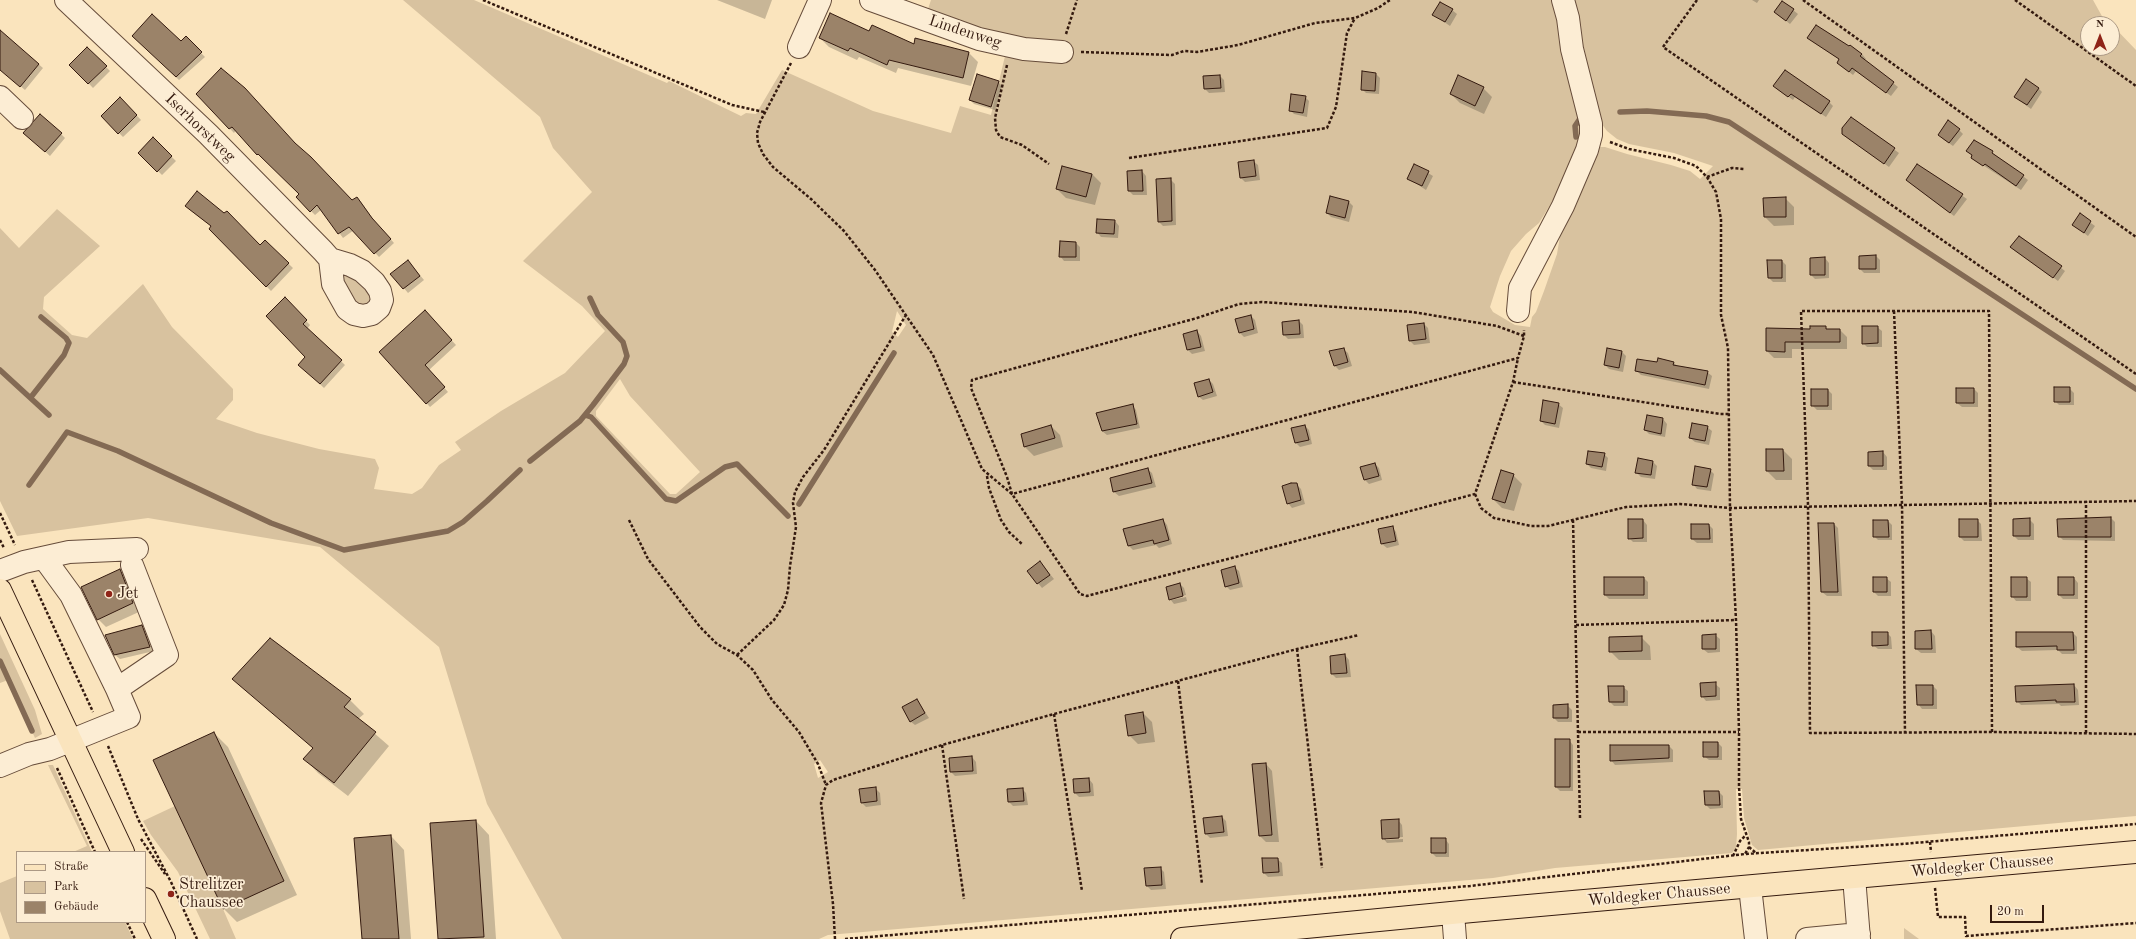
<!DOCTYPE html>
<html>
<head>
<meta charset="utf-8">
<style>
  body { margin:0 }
  #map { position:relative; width:2136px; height:939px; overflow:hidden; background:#fae4bd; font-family:"Old Standard TT",serif }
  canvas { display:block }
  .legend { position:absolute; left:16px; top:851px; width:130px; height:72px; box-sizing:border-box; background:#fcedd4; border:1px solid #ac9985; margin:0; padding:5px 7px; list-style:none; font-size:12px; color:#341a0f }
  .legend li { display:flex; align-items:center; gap:8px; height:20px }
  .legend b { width:20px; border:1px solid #ac9985 }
  .north { position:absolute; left:2080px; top:16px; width:40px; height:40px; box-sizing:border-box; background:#fcedd4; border:1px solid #ac9985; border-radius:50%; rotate:0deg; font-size:11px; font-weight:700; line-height:16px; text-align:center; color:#341a0f }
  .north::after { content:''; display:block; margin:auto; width:14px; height:18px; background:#8f2418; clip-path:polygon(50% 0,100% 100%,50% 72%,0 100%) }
  .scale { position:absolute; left:1990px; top:905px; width:54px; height:18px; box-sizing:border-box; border:2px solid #341a0f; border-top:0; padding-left:5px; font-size:12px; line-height:14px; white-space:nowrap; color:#341a0f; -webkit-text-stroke:3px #fcedd4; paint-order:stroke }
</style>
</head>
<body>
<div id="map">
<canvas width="2136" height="939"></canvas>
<ul class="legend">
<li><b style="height:5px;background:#fae4bd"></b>Straße</li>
<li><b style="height:11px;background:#d8c29f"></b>Park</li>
<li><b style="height:11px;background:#9b8369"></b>Gebäude</li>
</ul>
<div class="north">N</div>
<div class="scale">20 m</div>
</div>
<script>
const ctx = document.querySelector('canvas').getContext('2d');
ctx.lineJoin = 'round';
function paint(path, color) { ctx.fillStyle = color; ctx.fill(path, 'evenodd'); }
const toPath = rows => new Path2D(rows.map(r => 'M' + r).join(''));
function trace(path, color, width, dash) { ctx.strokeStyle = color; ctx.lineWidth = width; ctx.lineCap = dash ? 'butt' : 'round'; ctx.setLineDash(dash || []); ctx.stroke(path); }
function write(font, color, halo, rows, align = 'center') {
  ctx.font = font + ' "Old Standard TT",serif'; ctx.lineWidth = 3.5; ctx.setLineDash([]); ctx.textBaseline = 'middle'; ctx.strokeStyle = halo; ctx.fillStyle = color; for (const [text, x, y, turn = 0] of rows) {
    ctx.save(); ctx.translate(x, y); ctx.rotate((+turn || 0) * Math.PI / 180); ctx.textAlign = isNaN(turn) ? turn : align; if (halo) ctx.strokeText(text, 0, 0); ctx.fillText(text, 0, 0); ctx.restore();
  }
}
const green = toPath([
  [403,0,474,0,667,83,669,81,741,116,746,113,756,114,782,70,873,111,951,133,960,106,991,115,1005,56,927,12,931,0,1553,0,1583,123,1580,144,1561,187,1539,223,1526,234,1511,251,1500,276,1490,307,1493,312,1515,325,1530,327,1532,317,1536,312,1544,291,1557,254,1560,236,1593,150,1598,147,1605,147,1627,154,1671,165,1690,171,1700,179,1713,166,1674,153,1629,144,1617,139,1607,131,1601,123,1571,0,2093,0,2103,18,2111,24,2088,24,2088,48,2112,48,2112,25,2136,50,2136,816,1758,850,1752,845,1744,818,1742,789,1736,789,1737,834,1736,848,1732,853,1555,868,1493,878,828,935,819,939,562,939,487,804,439,647,320,547,148,518,17,536,0,501,0,228,19,248,57,209,100,246,44,297,43,309,72,335,87,338,143,284,172,327,233,389,233,400,216,419,257,433,319,449,375,459,379,468,374,489,412,494,422,488,439,465,461,450,455,442,501,411,565,373,605,331,582,306,523,261,592,192,553,148,540,117],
  [897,311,906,325,898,337,892,332],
  [620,379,630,396,700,472,676,494,670,494,596,416,596,411],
  [820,760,828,772,818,778,814,764],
  [336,269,368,285,372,304,356,308],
  [0,634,35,710,42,734,35,738,8,680,0,683],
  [48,765,53,765,92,852,73,852,87,846],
  [175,806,223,909,236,939,210,939,178,872,151,835,143,821],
  [17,876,17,922,125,922,133,939,10,939,0,911,0,883],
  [1904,928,1919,939,1921,939,1904,939]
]);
const shadow = toPath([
  [717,0,772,0,765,19],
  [1752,0,1759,0,1757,3],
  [1452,10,1457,14,1450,26,1434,15],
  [1793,10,1798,14,1790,24,1780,16],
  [0,31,43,68,25,90,5,73,0,64],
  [870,32,915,45,969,53,978,62,971,86,898,68,896,73,859,57,857,60,829,47,820,38],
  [133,36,181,42,186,38,205,57,179,80],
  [1809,38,1862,54,1866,59,1864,60,1898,87,1891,96,1856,71,1853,75,1838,63,1840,60],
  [87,48,110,71,93,88,71,65],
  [1376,74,1380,78,1379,94,1366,93,1362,89],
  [1220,76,1224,80,1225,92,1209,93,1205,89],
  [998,82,1002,86,995,110,974,104,970,100],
  [1483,88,1492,97,1484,114,1460,103,1451,94],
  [2038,88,2042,92,2031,109,2015,97],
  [1779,90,1829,102,1833,106,1826,117,1795,97,1793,100],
  [197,94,296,146,352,201,357,198,361,202,376,223,394,243,379,257,354,230,343,238,322,209,315,215,297,197,300,194,263,157,262,158,236,130,234,133],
  [1305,97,1309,101,1307,117,1294,114,1290,110],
  [120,98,141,120,123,137,102,116],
  [1851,118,1899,153,1889,167,1843,134],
  [1959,130,1963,134,1953,146,1943,139],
  [61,134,65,138,50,156,29,137],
  [153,139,176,161,162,175,140,153],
  [1981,144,2028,180,2021,190,1972,158,1973,156,1967,151],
  [1253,161,1258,165,1260,180,1245,182,1241,178],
  [1415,165,1433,176,1426,190,1408,178],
  [1917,165,1967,199,1954,216,1912,184],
  [1142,171,1146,176,1147,195,1133,195,1129,191],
  [1092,174,1101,183,1095,205,1066,198,1057,189],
  [1170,179,1175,184,1176,225,1163,226,1159,222],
  [1331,197,1349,202,1353,206,1349,222,1331,217,1327,213],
  [1785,198,1794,207,1794,225,1774,226,1765,217],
  [190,210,260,246,265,241,293,268,271,291,210,229,212,227],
  [2080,215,2095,226,2088,236,2073,225],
  [1098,220,1115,221,1119,226,1118,238,1101,237,1097,232],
  [2020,236,2065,271,2058,281,2012,247],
  [1076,243,1080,247,1080,261,1064,261,1060,256],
  [1876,256,1880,260,1880,273,1864,273,1860,269],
  [1825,258,1829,263,1829,278,1815,279,1811,275],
  [408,261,424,280,408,293,392,274],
  [1782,261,1786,265,1786,282,1773,282,1769,278],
  [285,299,310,325,307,329,345,365,324,388,300,365,307,357],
  [425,312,456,345,429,370,448,392,430,407,380,353],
  [1251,316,1255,320,1258,333,1244,337,1240,333],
  [1299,321,1303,325,1304,338,1288,339,1284,335],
  [1424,324,1428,328,1430,343,1414,345,1410,341],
  [1825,327,1828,330,1840,330,1847,337,1847,349,1792,349,1792,358,1774,358,1767,351,1811,330],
  [1877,327,1882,331,1882,347,1867,347,1863,343],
  [1197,331,1201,336,1205,351,1192,354,1188,350,1184,335],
  [1343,349,1348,353,1352,366,1339,370,1335,366,1330,352],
  [1608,349,1622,352,1626,356,1623,372,1609,369,1605,365],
  [1673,362,1677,366,1707,372,1712,376,1709,389,1641,375,1636,370,1658,363],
  [1209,380,1213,384,1217,396,1203,400,1198,396],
  [2069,388,2074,393,2074,405,2059,405,2055,401],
  [1974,389,1978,393,1978,407,1962,407,1957,403],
  [1828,390,1832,394,1832,410,1817,410,1812,405],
  [1558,404,1563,408,1559,428,1545,425,1541,421],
  [1132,405,1136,410,1140,428,1107,435,1102,431,1098,413],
  [1648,417,1663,419,1667,424,1665,437,1649,434,1645,430],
  [1051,426,1060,435,1063,447,1034,456,1025,447,1022,435],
  [1305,426,1309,430,1312,444,1300,447,1296,443],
  [1707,427,1712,431,1709,445,1695,442,1690,438],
  [1767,450,1783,450,1792,459,1792,480,1776,480,1767,471],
  [1883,452,1887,457,1887,470,1873,470,1869,466],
  [1604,454,1608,458,1606,471,1591,468,1587,464],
  [1652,461,1657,466,1655,479,1641,477,1636,472],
  [1375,464,1379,468,1382,480,1369,484,1365,480],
  [1147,469,1152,473,1156,487,1119,496,1114,492,1111,478],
  [1710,470,1714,474,1711,491,1697,489,1693,484],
  [1513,475,1522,484,1514,511,1502,508,1493,499],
  [1297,485,1301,489,1305,504,1292,508,1288,503],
  [2111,518,2115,522,2115,541,2063,540,2059,536],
  [2029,519,2034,524,2034,540,2018,540,2014,536],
  [1163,520,1167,525,1172,544,1159,548,1156,545,1133,550,1129,546],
  [1643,520,1647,525,1647,542,1633,542,1629,538],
  [1960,520,1977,520,1981,524,1982,541,1964,541,1960,537],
  [1874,521,1888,521,1892,525,1892,540,1878,540,1874,536],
  [1819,524,1834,524,1838,528,1842,596,1827,596,1822,592],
  [1709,525,1713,529,1713,543,1697,543,1692,539],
  [1392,527,1396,532,1399,545,1387,548,1382,544],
  [1040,562,1054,579,1042,588,1028,571],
  [1234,567,1239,571,1243,587,1230,590,1226,586],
  [120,570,128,578,141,611,106,627,98,619],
  [1644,578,1648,582,1648,599,1609,599,1605,595],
  [1886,578,1891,582,1891,596,1878,596,1874,592],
  [2026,578,2031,582,2031,601,2016,601,2012,596],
  [2074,578,2078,583,2078,599,2063,599,2059,595],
  [1180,584,1184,588,1186,595,1171,598,1171,600,1186,597,1187,601,1174,604,1170,599],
  [142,626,146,631,154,651,120,659,115,655,106,636],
  [1931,631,1935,636,1936,653,1921,653,1916,649,1916,632],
  [1887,633,1891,637,1892,649,1878,649,1873,645],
  [2073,633,2077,637,2077,654,2062,654,2058,650,2022,651,2017,647],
  [1715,635,1720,639,1720,652,1708,653,1703,649],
  [1641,637,1650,646,1651,660,1619,660,1610,651],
  [271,639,350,700,364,714,358,719,389,746,348,796,318,773,305,759,314,749,234,679],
  [1345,655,1349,660,1351,677,1336,678,1332,674],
  [1715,684,1720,688,1720,700,1706,701,1702,696],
  [2074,685,2078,690,2079,705,2061,706,2059,704,2021,705,2017,701],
  [1933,686,1937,690,1937,709,1922,709,1918,704],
  [1623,687,1628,691,1628,706,1614,706,1610,702],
  [917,700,929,718,915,725,910,721],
  [1567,705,1572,710,1572,722,1558,722,1554,718],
  [1143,713,1152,722,1155,742,1138,744,1129,735],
  [214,733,228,747,297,895,237,922,224,909],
  [1569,740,1573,745,1573,791,1560,791,1556,787],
  [1718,743,1722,747,1722,760,1709,760,1704,756],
  [1669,746,1673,750,1673,762,1615,765,1611,760],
  [972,757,976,762,977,774,955,776,951,772],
  [1266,764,1272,771,1279,842,1266,842,1260,836],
  [1089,779,1093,784,1094,796,1079,797,1075,793],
  [875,788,880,793,881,805,866,807,862,803],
  [1022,789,1026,793,1028,805,1013,806,1009,802,1008,790],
  [1719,792,1723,796,1723,808,1710,809,1706,805],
  [1222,817,1226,821,1228,836,1210,838,1206,834,1204,819],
  [1398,820,1402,825,1403,837,1386,838,1386,840,1403,839,1403,842,1387,843,1383,838],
  [476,821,489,835,496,939,439,939,431,824],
  [391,836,404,850,411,939,363,939],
  [1445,839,1449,844,1449,857,1436,857,1432,853],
  [1277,859,1282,863,1283,876,1268,877,1264,873],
  [1160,868,1164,872,1166,889,1151,890,1147,886]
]);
const stream = toPath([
  [1620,112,1647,111,1706,116,1729,122,2136,389],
  [1576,137,1575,126,1579,120],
  [0,370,49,415],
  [31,397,64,355,69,343,66,338,41,317],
  [585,415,591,417,666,499,676,501,725,467,737,464,788,516],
  [530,461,580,421,593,405,624,364,627,356,623,342,598,315,590,298],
  [29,485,67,432,118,451,271,523,344,550,448,531,463,522,487,501,520,470],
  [799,504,894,353],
  [0,661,32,731]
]);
const building = toPath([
  [1782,1,1794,9,1786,21,1774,12,1782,1],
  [1440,2,1453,9,1445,22,1432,15,1440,2],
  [830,13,869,31,872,25,914,44,915,38,969,52,963,78,889,60,887,65,850,48,848,51,819,38,830,13],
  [152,14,181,41,186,36,202,52,176,77,132,36,152,14],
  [1816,25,1849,46,1850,45,1862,54,1860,56,1894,82,1886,93,1852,68,1849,72,1837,63,1839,59,1807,38,1816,25],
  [0,30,39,64,20,87,0,70,0,30],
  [87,47,107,66,88,84,69,65,87,47],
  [221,68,245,88,295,143,311,157,352,200,357,197,372,218,391,239,374,254,349,227,338,234,317,205,310,212,296,197,299,194,258,154,257,155,232,127,229,129,196,94,221,68],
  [1785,70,1830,101,1821,114,1791,94,1788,97,1773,86,1785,70],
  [1362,71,1376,73,1375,91,1361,90,1362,71],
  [977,74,999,81,991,107,969,100,977,74],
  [1220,75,1221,88,1204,89,1203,76,1220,75],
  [1458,75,1484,87,1475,106,1450,94,1458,75],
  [2026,79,2039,88,2027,105,2014,97,2026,79],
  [1291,94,1306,96,1303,113,1289,111,1291,94],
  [120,97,137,115,118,134,101,116,120,97],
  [40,114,62,133,45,152,23,133,40,114],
  [1851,117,1895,148,1884,164,1842,134,1842,128,1851,117],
  [1948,120,1960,129,1949,143,1938,135,1948,120],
  [153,137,172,156,157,172,138,153,153,137],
  [1974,140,1993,151,1992,153,2024,175,2016,186,1985,164,1983,166,1971,158,1972,155,1966,151,1974,140],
  [1254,160,1256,176,1240,178,1238,162,1254,160],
  [1414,164,1429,171,1422,186,1407,179,1414,164],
  [1917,164,1963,194,1950,213,1906,180,1917,164],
  [1062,166,1092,174,1086,197,1056,189,1062,166],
  [1142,170,1143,191,1128,191,1127,171,1142,170],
  [1171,178,1172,221,1158,222,1156,179,1171,178],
  [197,191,224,213,227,211,260,245,265,240,289,263,266,287,209,229,211,226,185,206,197,191],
  [1330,196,1349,201,1345,218,1326,213,1330,196],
  [1786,197,1786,217,1764,217,1763,198,1786,197],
  [2080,213,2091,221,2084,233,2072,225,2080,213],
  [1097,219,1115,220,1114,234,1096,233,1097,219],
  [2019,236,2062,266,2053,278,2010,247,2019,236],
  [1060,241,1076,242,1076,257,1059,257,1060,241],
  [1876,255,1876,269,1859,269,1859,256,1876,255],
  [1825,257,1825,275,1810,275,1810,258,1825,257],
  [408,260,420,276,403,289,390,274,408,260],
  [1767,260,1782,260,1782,278,1768,278,1767,260],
  [285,297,307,320,303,324,342,360,320,384,298,365,305,357,266,316,285,297],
  [425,310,452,340,425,365,445,387,426,404,379,352,425,310],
  [1251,315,1254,329,1239,333,1235,319,1251,315],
  [1299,320,1300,334,1283,335,1282,322,1299,320],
  [1424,323,1426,339,1409,341,1407,325,1424,323],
  [1810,326,1826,326,1826,329,1840,329,1840,342,1785,342,1785,352,1766,351,1766,328,1810,329,1810,326],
  [1862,326,1878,326,1878,343,1862,344,1862,326],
  [1197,330,1201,347,1187,350,1183,334,1197,330],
  [1344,348,1348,362,1334,366,1329,351,1344,348],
  [1607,348,1622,351,1619,368,1604,365,1607,348],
  [1658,358,1674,362,1673,365,1708,371,1705,385,1635,371,1637,359,1657,362,1658,358],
  [1209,379,1213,392,1198,397,1194,383,1209,379],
  [2054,387,2070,387,2070,402,2054,402,2054,387],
  [1956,388,1974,388,1974,403,1956,403,1956,388],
  [1811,389,1828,389,1828,406,1811,406,1811,389],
  [1543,400,1559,403,1555,424,1540,421,1543,400],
  [1133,404,1137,424,1102,431,1096,413,1133,404],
  [1647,415,1663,418,1661,434,1644,430,1647,415],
  [1692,423,1708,426,1705,441,1689,438,1692,423],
  [1051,425,1055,438,1024,447,1021,434,1051,425],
  [1305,425,1309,440,1295,443,1291,428,1305,425],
  [1766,449,1783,449,1784,471,1766,471,1766,449],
  [1588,451,1605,453,1602,467,1586,464,1588,451],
  [1883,451,1883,466,1868,466,1868,452,1883,451],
  [1638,458,1653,461,1651,475,1635,473,1638,458],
  [1375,463,1379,476,1364,480,1360,467,1375,463],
  [1695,466,1711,469,1707,487,1692,485,1695,466],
  [1148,468,1152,483,1113,492,1110,478,1148,468],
  [1501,470,1514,474,1505,503,1492,499,1501,470],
  [1291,483,1297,483,1301,500,1287,504,1282,486,1291,483],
  [2111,517,2111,537,2058,537,2057,519,2111,517],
  [2030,518,2030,536,2013,536,2013,519,2030,518],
  [1163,519,1169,540,1154,544,1153,540,1128,546,1123,529,1163,519],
  [1628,519,1643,519,1643,538,1628,539,1628,519],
  [1959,519,1978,519,1978,537,1959,537,1959,519],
  [1873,520,1888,520,1889,537,1873,537,1873,520],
  [1818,523,1834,523,1838,592,1821,592,1818,523],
  [1691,524,1709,524,1710,539,1691,539,1691,524],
  [1393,526,1396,541,1381,544,1378,529,1393,526],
  [1040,561,1050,575,1037,584,1027,571,1040,561],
  [1235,566,1239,583,1225,587,1221,570,1235,566],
  [120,569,133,603,97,620,81,587,120,569],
  [1604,577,1644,577,1644,595,1604,595,1604,577],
  [1873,577,1887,577,1887,592,1873,592,1873,577],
  [2011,577,2027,577,2027,597,2011,597,2011,577],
  [2058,577,2074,577,2074,595,2058,595,2058,577],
  [1180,583,1183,596,1169,600,1166,587,1180,583],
  [142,625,150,647,114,655,105,635,142,625],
  [1931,630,1932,649,1915,649,1915,631,1931,630],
  [1872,632,1888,632,1888,645,1872,646,1872,632],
  [2016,632,2073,632,2074,650,2057,650,2057,646,2016,647,2016,632],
  [1716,634,1716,649,1702,649,1702,635,1716,634],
  [1642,636,1642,651,1609,652,1609,637,1642,636],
  [270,638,351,699,344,707,376,732,334,783,303,759,313,748,232,679,270,638],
  [1345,654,1347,673,1331,674,1330,656,1345,654],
  [1716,682,1716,696,1701,697,1700,683,1716,682],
  [2074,684,2075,702,2056,702,2056,700,2016,702,2015,686,2074,684],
  [1916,685,1933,685,1933,705,1917,705,1916,685],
  [1608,686,1624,686,1624,702,1609,702,1608,686],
  [917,699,925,713,910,722,902,707,917,699],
  [1568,704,1568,718,1553,718,1553,705,1568,704],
  [1143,712,1146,733,1128,736,1125,715,1143,712],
  [214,732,284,881,223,909,153,760,214,732],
  [1555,739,1570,739,1570,787,1555,787,1555,739],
  [1703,742,1718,742,1718,757,1703,757,1703,742],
  [1610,745,1669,745,1669,758,1610,761,1610,745],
  [972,756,973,771,950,772,949,758,972,756],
  [1266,763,1272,835,1259,836,1252,764,1266,763],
  [1089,778,1090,792,1074,793,1073,779,1089,778],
  [876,787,877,801,861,803,859,789,876,787],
  [1023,788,1024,801,1008,802,1007,789,1023,788],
  [1704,791,1719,791,1720,805,1705,805,1704,791],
  [1222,816,1224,832,1205,834,1203,818,1222,816],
  [1399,819,1399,838,1382,839,1381,820,1399,819],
  [476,820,484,937,438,939,430,823,476,820],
  [391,835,399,939,362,939,354,838,391,835],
  [1431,838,1446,838,1446,853,1431,853,1431,838],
  [1262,858,1278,858,1279,872,1263,873,1262,858],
  [1161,867,1162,885,1146,886,1144,868,1161,867]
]);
const path = toPath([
  [483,0,732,105,764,112],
  [1697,0,1663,47,2136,374],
  [1803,0,2136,237],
  [2015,0,2136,86],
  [1066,34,1077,0],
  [1081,52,1172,55,1184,51,1197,52,1238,45,1315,23,1355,18,1378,8,1390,0],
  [791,63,760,122,757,133,758,143,763,154,773,167,811,199,844,231,875,270,933,355,982,469,1012,494,1080,594,1087,596,1475,494,1513,382,1518,358],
  [1007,65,995,118,996,130,1000,137,1022,145,1049,164],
  [1610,142,1629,149,1674,158,1696,166,1707,177,1716,192,1721,219,1721,315,1728,348,1730,508,1736,620,1739,732,1739,787,1741,819,1749,842,1749,847,1745,854],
  [1129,158,1327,128,1336,107,1347,33,1355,18],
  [1707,177,1732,168,1744,169],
  [1894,311,1902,504,1905,734],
  [1524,336,1497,326,1413,312,1262,302,1239,304,1197,318,972,380,971,388,1007,477,1012,494,1518,358,1524,336,1524,330],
  [1513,382,1720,414,1730,414],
  [987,476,989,488,1001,520,1009,532,1023,545],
  [1475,494,1481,508,1494,518,1531,526,1548,526,1626,507,1680,504,1730,508,2136,501],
  [0,513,15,545],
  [629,520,648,559,700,627,717,644,737,655,753,670,772,700,799,732,818,764,826,785],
  [1573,520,1580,818],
  [0,540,4,548],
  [32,580,93,712],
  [1576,625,1736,620],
  [1297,649,1322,868],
  [737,655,774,620,784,605,788,590,790,566,796,527,793,503,795,492,803,477,824,450,906,315],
  [1178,681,1202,884],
  [1054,714,1082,891],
  [1578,732,1739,732],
  [1992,732,1989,311,1801,311,1808,505,1810,733,1992,732,2136,734],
  [2086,733,2086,501],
  [942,745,964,899],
  [108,746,138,819,171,882,197,939],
  [57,768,95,852],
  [141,839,165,874],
  [1930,842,1931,852],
  [1749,847,1756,853],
  [1733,856,1740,841,1746,835],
  [1935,888,1938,917,1965,917,1966,936,2136,923],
  [127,922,135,939],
  [835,939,833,904,821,803,826,785,833,780,942,745,1054,714,1297,649,1359,635],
  [845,939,1470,886,1745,854,1902,844,2136,824]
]);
const minor = toPath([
  [66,0,208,134,323,251,330,259,333,284,347,309,354,314,363,316,372,314,379,308,382,300,380,291,374,282,362,271,350,265,330,259],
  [871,0,979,39,1024,49,1062,52],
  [799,47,820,0],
  [0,97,22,118],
  [1518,311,1520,288,1563,206,1587,150,1591,135,1591,124,1572,49,1568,18,1563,0],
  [44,558,71,595,117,689],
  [0,571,24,562,69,552,137,549],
  [0,766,29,754,50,749,129,717,117,689,167,655,132,565],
  [1854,877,1859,939],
  [1750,887,1756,939],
  [1453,913,1455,939],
  [1807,939,1859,934]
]);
const major = toPath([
  [0,590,123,852],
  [145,899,164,939],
  [1182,939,1472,911,2136,852]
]);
const markers = [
  [109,594,4,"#8f2418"],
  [171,894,4,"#8f2418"]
];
const streetNames = [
  ["Lindenweg",965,32,18],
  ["Iserhorstweg",200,128,44],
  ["Woldegker Chaussee",1982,866,-5],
  ["Woldegker Chaussee",1659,895,-5]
];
const poiNames = [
  ["Jet",117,594],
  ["Strelitzer",179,885],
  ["Chaussee",179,903]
];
paint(green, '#d8c29f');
paint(shadow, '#0003');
trace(stream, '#836a54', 5.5);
paint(building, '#9b8369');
trace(building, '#341a0f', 1);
trace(minor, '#664c3a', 24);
trace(major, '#341a0f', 24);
trace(path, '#341a0f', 2.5, [3, 2]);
trace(minor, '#fcedd4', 22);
trace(major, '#fae4bd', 22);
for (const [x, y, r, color] of markers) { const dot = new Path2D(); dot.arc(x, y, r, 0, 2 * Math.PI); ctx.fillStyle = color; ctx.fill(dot); trace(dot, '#fcedd4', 1.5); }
write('16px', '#341a0f', '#fcedd4', streetNames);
write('16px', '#341a0f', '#fcedd4', poiNames, 'left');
</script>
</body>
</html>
